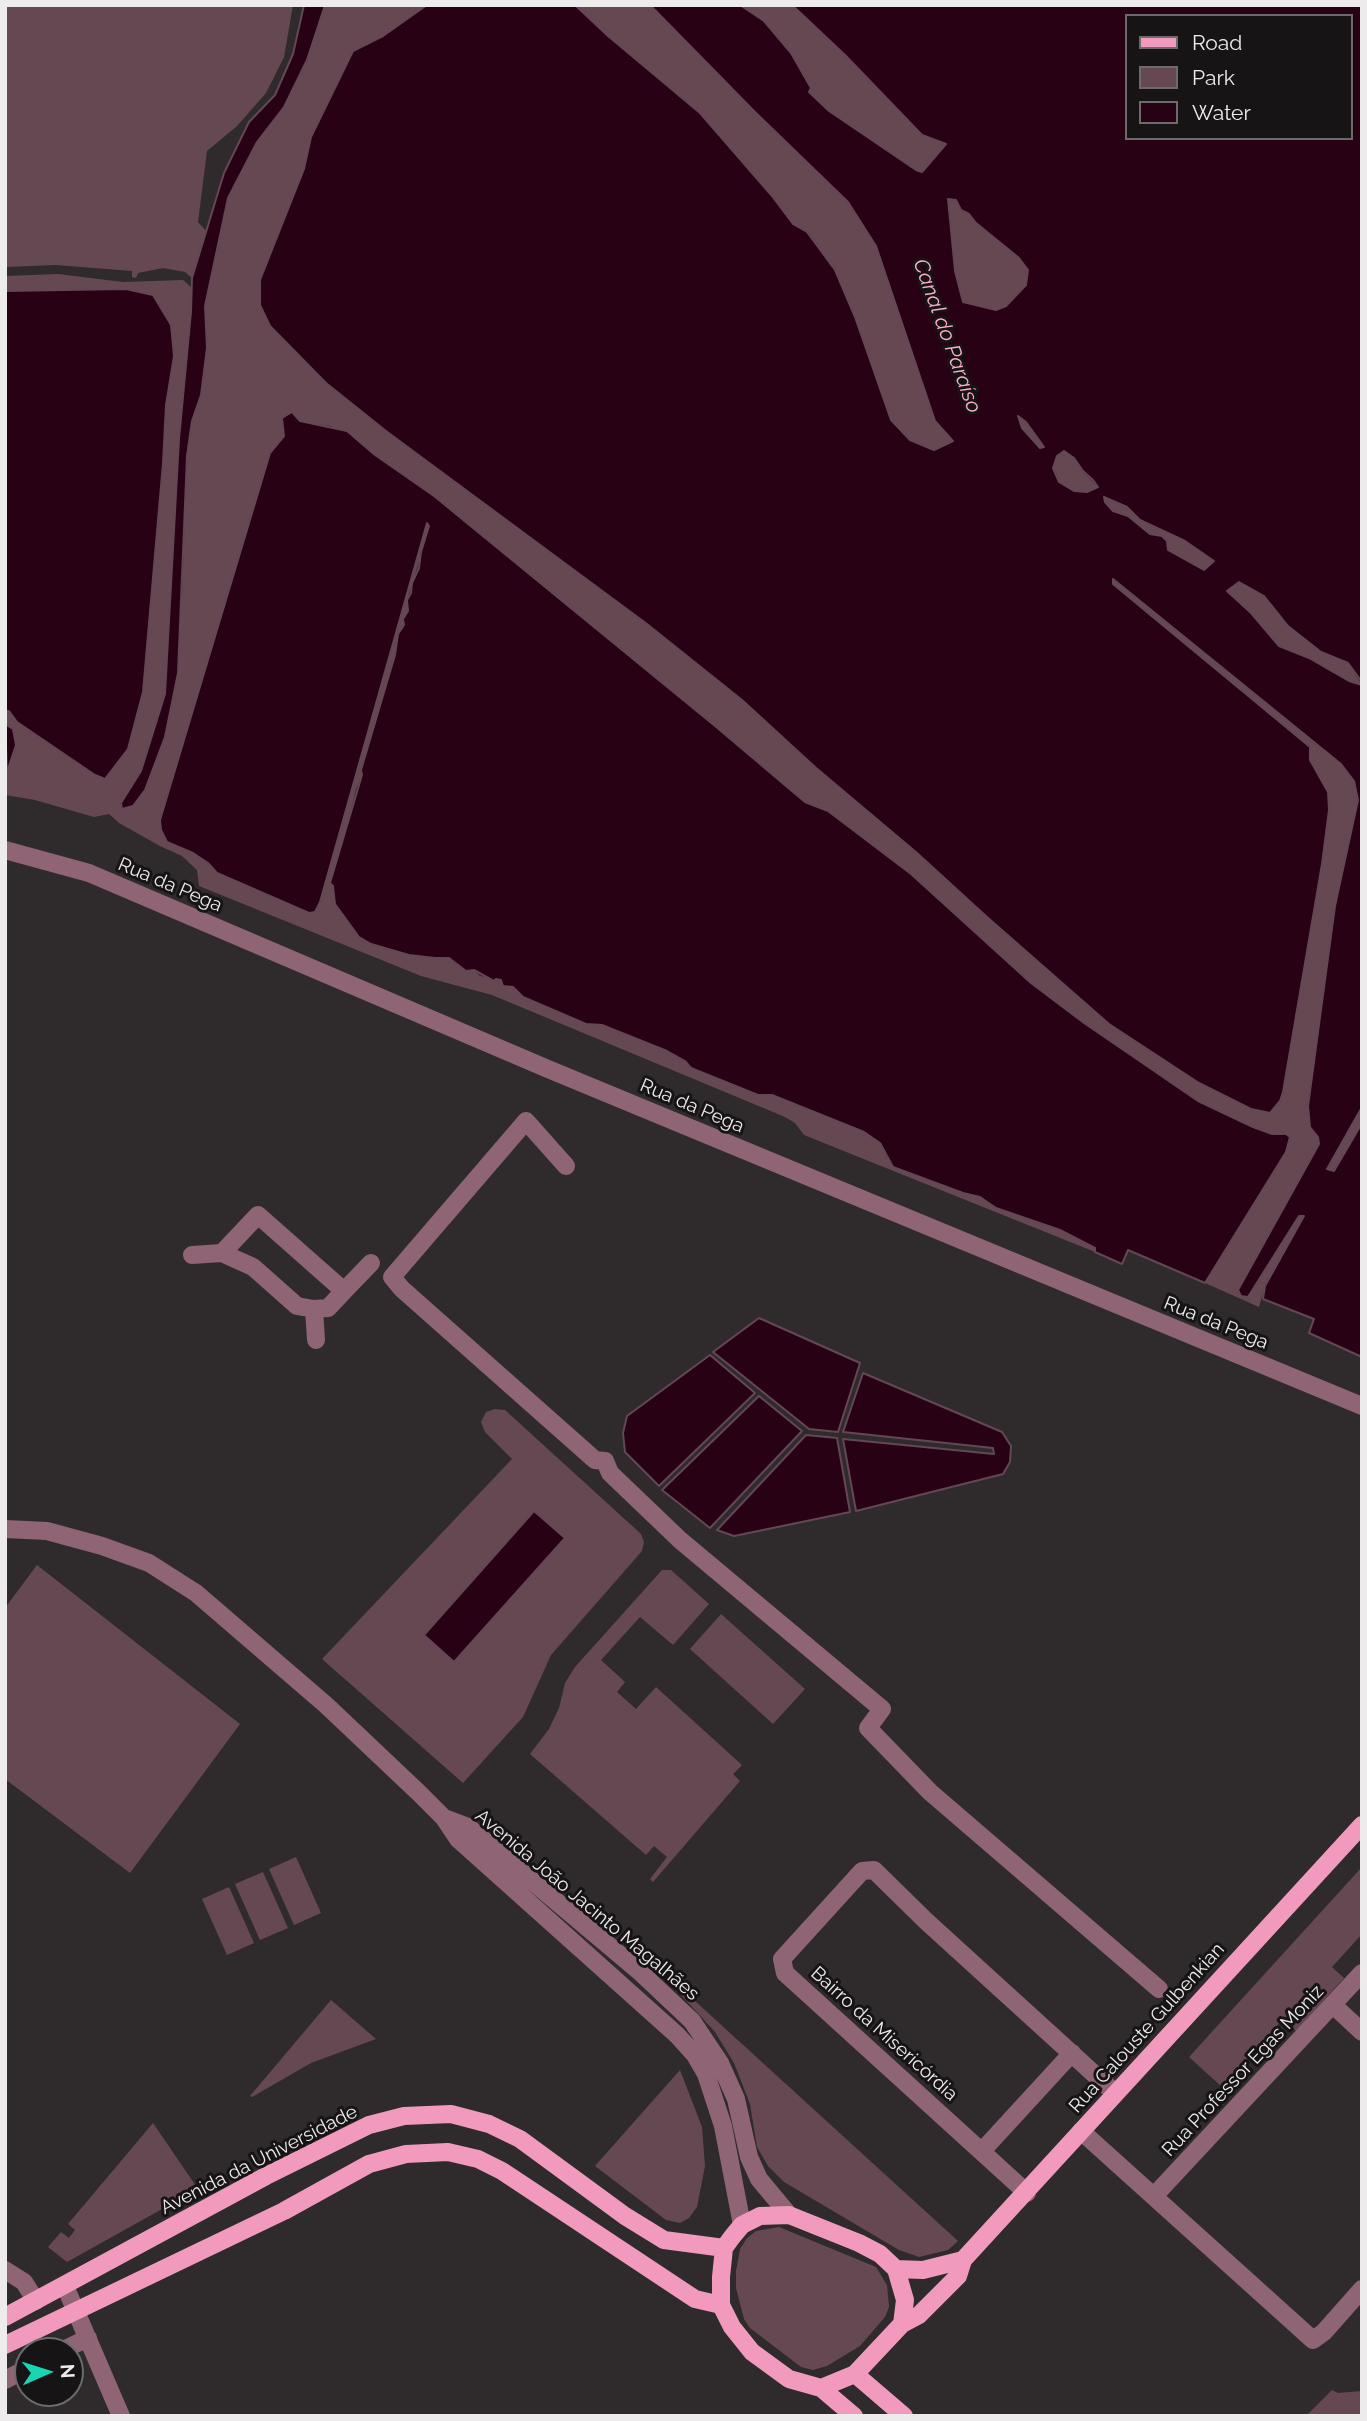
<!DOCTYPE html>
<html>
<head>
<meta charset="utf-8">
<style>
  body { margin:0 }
  #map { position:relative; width:1367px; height:2421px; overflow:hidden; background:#2f2b2d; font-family:Raleway,sans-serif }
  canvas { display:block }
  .frame { position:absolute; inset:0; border:7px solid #eeebec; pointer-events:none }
  .legend { position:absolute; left:1125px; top:14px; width:228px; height:126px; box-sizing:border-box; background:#161415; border:2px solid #6c6a6b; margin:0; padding:9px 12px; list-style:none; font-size:21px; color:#eeebec }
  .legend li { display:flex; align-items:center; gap:14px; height:35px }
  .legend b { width:35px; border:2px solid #6c6a6b }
  .north { position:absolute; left:14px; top:2337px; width:70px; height:70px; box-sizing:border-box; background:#161415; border:2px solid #6c6a6b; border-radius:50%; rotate:87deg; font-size:19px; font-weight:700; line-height:28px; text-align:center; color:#eeebec }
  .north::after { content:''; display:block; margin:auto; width:24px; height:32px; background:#19d5b2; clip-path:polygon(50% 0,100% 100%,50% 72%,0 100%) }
</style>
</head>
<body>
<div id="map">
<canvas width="1367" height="2421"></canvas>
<div class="frame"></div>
<ul class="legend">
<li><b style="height:9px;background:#f29abd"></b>Road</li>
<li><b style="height:19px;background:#664853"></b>Park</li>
<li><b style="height:19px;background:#280114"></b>Water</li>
</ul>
<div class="north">N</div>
</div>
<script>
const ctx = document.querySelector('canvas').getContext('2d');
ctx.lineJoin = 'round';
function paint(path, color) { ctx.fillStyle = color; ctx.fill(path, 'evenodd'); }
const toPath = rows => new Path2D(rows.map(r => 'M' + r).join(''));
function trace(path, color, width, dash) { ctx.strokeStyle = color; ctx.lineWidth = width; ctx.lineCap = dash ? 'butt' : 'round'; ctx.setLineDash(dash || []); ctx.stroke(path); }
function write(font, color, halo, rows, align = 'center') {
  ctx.font = font + ' Raleway,sans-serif'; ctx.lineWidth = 6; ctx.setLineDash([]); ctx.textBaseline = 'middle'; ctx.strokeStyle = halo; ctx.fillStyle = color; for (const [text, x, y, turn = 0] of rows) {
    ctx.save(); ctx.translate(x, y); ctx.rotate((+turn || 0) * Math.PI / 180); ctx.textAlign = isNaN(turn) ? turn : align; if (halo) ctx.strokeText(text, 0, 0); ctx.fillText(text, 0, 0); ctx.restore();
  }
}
const green = toPath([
  [5,5,293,5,284,57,266,93,237,126,207,151,198,222,207,232,192,278,185,272,163,268,138,273,136,278,132,277,132,271,56,265,5,267],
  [325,5,427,5,383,36,353,51,311,137,304,169,260,280,305,359,318,376,386,431,647,624,742,700,815,767,917,853,987,917,1109,1024,1199,1083,1251,1109,1280,1101,1283,1092,1322,864,1328,792,1310,760,1310,747,1113,584,1113,578,1341,764,1355,781,1358,800,1335,906,1308,1106,1310,1127,1318,1138,1319,1144,1238,1290,1248,1297,1299,1216,1305,1216,1265,1286,1259,1307,1205,1283,1286,1152,1290,1137,1286,1134,1272,1134,1253,1127,1198,1101,1084,1023,1031,983,828,811,805,802,715,726,434,496,375,455,347,431,336,430,331,426,282,419,284,436,270,453,161,820,161,830,167,842,193,853,208,863,217,873,309,913,315,912,320,902,427,523,429,526,427,536,407,600,408,611,403,619,404,625,398,634,395,655,361,770,362,775,356,789,333,886,335,904,359,937,371,944,409,955,435,958,449,958,455,964,474,970,480,976,501,980,504,986,513,987,586,1024,602,1025,667,1051,685,1061,691,1068,758,1095,772,1095,864,1132,880,1143,887,1158,963,1193,980,1197,996,1208,1060,1230,1096,1248,1095,1252,804,1135,795,1123,785,1117,492,995,421,976,199,886,197,870,182,856,160,846,119,823,109,814,94,817,35,800,5,795,5,771,13,730,5,724,5,711,9,711,17,722,94,775,105,779,128,749,143,692,163,463,166,405,174,356,125,289,5,291,5,276,58,274,123,282,183,280,191,287,191,312,179,439,165,694,141,771,122,802,133,806,145,790,165,737,182,598,187,456,192,421,201,395,207,348,205,306,228,198,257,142,284,107,307,60],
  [575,5,650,5,755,112,848,201,876,246,935,420,953,442,934,450,910,440,891,420,855,317,835,270,808,232,793,224,772,196],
  [740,5,792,5,946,144,923,172,916,170,829,111,809,92,811,87,791,53,764,21],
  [948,199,956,200,961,210,969,214,976,223,1019,258,1028,270,1026,285,1006,306,996,310,963,302,955,272],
  [1017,415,1026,422,1045,447,1040,449,1022,428],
  [1064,451,1074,458,1082,471,1098,487,1087,492,1074,491,1059,482,1053,468,1057,456],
  [1104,496,1127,507,1140,520,1185,541,1214,561,1205,570,1167,550,1167,541,1139,528,1128,516,1113,511,1105,502],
  [1239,582,1265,596,1288,626,1321,652,1348,663,1362,685,1349,681,1309,658,1279,646,1251,613,1227,591],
  [1362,1107,1362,1123,1333,1171,1327,1169],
  [495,1409,505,1410,641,1534,644,1542,642,1551,551,1655,523,1717,463,1783,322,1659,512,1459,485,1432,481,1422,486,1412],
  [37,1565,240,1724,130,1873,5,1779,5,1608],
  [662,1570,671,1570,709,1604,673,1645,640,1617,601,1660,625,1682,617,1692,636,1709,656,1687,742,1765,733,1774,740,1781,653,1882,650,1879,667,1857,654,1846,646,1855,530,1754,549,1729,559,1708,565,1683,575,1667],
  [721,1614,805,1689,773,1724,690,1649],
  [296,1857,321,1913,294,1925,269,1869],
  [1362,1867,1362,1934,1332,1967,1344,1978,1296,2031,1283,2019,1222,2087,1189,2057],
  [263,1872,288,1928,260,1940,235,1884],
  [229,1887,254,1943,227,1955,202,1899],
  [673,1981,958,2241,948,2250,919,2257,899,2250,784,2182,768,2166,757,2147,750,2104,734,2063,715,2032,671,1984],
  [331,2000,376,2039,311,2063,252,2097,250,2096],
  [680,2070,702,2127,705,2166,697,2207,689,2218,680,2223,666,2220,595,2166],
  [153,2123,198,2189,67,2262,48,2247,61,2232,69,2238,75,2230,68,2224],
  [779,2227,876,2267,887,2285,889,2307,885,2317,860,2346,827,2366,813,2370,801,2367,750,2328,744,2319,736,2288,736,2271,740,2249,747,2238,756,2231],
  [1332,2390,1338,2393,1362,2391,1362,2416,1306,2416]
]);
const water = toPath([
  [304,5,325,5,307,60,284,107,257,142,228,198,205,306,207,348,201,395,192,421,187,456,178,673,165,737,145,790,133,806,122,809,121,803,141,771,165,694,179,439,191,312,192,278,224,173,249,122,275,95,293,54,304,5],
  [427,5,575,5,608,36,700,113,772,196,793,224,807,232,835,270,855,317,891,420,910,440,934,450,953,441,935,421,876,246,848,202,755,112,650,5,740,5,764,21,775,34,791,53,811,88,809,92,829,111,916,170,922,172,946,144,922,135,845,55,792,5,1362,5,1362,682,1348,663,1321,652,1288,626,1264,596,1239,582,1227,591,1251,613,1279,646,1309,658,1349,681,1362,685,1362,1107,1327,1169,1334,1171,1362,1123,1362,1357,1309,1333,1314,1319,1263,1299,1265,1286,1304,1216,1299,1216,1248,1297,1241,1296,1238,1290,1319,1144,1318,1137,1310,1127,1308,1106,1335,906,1358,800,1354,781,1341,764,1113,579,1113,584,1310,747,1310,760,1328,792,1329,810,1322,864,1283,1092,1280,1101,1270,1113,1251,1109,1199,1083,1109,1024,987,917,917,853,815,767,742,700,647,624,386,431,326,383,270,326,260,305,260,280,304,169,311,137,353,51,383,36,427,5],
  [1127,16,1351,16,1351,138,1127,138,1127,16],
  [948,199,956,200,961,210,969,214,976,223,1019,258,1028,270,1026,285,1006,306,996,310,963,302,955,271,948,199],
  [1018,416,1026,422,1044,447,1040,448,1022,428,1018,416],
  [1064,451,1074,458,1083,471,1093,480,1098,487,1087,492,1074,491,1059,482,1053,468,1057,456,1064,451],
  [1104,497,1127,507,1140,520,1185,541,1214,561,1204,570,1168,550,1167,541,1162,536,1150,534,1128,516,1113,511,1105,502,1104,497],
  [126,289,153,295,171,325,174,356,166,405,163,463,143,692,128,749,105,779,95,775,17,722,9,711,5,711,5,291,126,289],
  [292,412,300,421,347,431,375,455,434,496,715,726,805,802,828,811,911,874,1031,983,1084,1023,1198,1101,1253,1127,1272,1134,1286,1134,1290,1137,1286,1152,1205,1283,1128,1250,1122,1264,1095,1252,1095,1248,1060,1230,996,1208,980,1197,963,1193,893,1167,880,1143,864,1132,772,1095,758,1095,691,1068,685,1061,667,1051,602,1025,586,1024,523,997,513,987,503,986,501,980,496,979,494,981,474,970,466,971,449,958,435,958,409,955,371,944,359,937,335,904,333,886,330,883,362,775,361,770,395,655,398,634,404,625,403,619,408,611,407,600,411,593,412,583,419,568,421,552,429,526,427,523,320,902,315,912,309,913,217,873,208,863,193,853,167,842,161,830,160,820,270,453,284,436,282,418,292,412],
  [5,724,13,729,16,745,7,772,5,724],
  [759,1318,860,1363,838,1432,809,1429,713,1352,759,1318],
  [710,1355,755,1393,659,1486,625,1452,623,1433,627,1416,710,1355],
  [863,1373,1002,1432,1011,1446,1010,1462,1003,1474,856,1511,843,1439,994,1454,993,1448,843,1432,863,1373],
  [759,1396,802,1431,710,1528,662,1490,759,1396],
  [806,1435,837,1438,850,1512,734,1536,717,1530,806,1435],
  [534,1511,565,1538,454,1662,424,1635,534,1511]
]);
const minor = toPath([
  [5,850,89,873,548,1069,1362,1406],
  [566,1166,526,1121,392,1277,402,1289,595,1460,605,1461,610,1473,680,1540,882,1709,868,1728,930,1792,1159,1989],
  [192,1255,222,1253],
  [344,1291,328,1308,314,1309,297,1306,253,1267,222,1253,258,1215,344,1291,371,1263],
  [314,1309,316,1340],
  [5,1529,47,1531,102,1546,149,1563,196,1593,326,1705,419,1793,444,1818,458,1839,677,2035,695,2055,706,2074,723,2126,742,2225],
  [444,1818,468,1827,639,1971,692,2021,720,2063,736,2099,749,2157,759,2179,789,2215],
  [1333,2005,1362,2032],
  [1081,2131,1313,2340,1324,2332,1362,2289],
  [982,2151,1072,2053],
  [1027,2193,785,1973,782,1959,862,1871,874,1870,926,1921,1115,2093],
  [1154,2196,1362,1973],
  [5,2270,24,2282,36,2301],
  [65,2286,121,2416],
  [61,2351,88,2338],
  [5,2380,28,2368]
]);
const major = toPath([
  [789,2215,859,2243,880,2254,896,2269,905,2300,902,2324,855,2374,821,2388,789,2379,752,2352,732,2327,721,2305,721,2277,724,2248,732,2237,742,2225,760,2216,789,2215],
  [896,2269,923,2270,963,2260,1362,1825],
  [5,2317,266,2176,369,2125,404,2116,451,2114,489,2124,520,2139,625,2216,664,2240,724,2248],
  [902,2324,919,2315,958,2276,963,2260],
  [5,2345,284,2211,369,2164,406,2154,448,2152,478,2159,502,2171,695,2299,721,2305],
  [855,2374,904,2416],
  [821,2388,854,2416]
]);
const streetNames = [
  ["Rua da Pega",170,885,23],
  ["Rua da Pega",692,1106,23],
  ["Rua da Pega",1216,1323,22],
  ["Avenida João Jacinto Magalhães",587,1905,40],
  ["Rua Calouste Gulbenkian",1147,2028,-48],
  ["Bairro da Misericórdia",884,2034,42],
  ["Rua Professor Egas Moniz",1243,2071,-47],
  ["Avenida da Universidade",259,2160,-27]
];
const waterNames = [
  ["Canal do Paraíso",947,336,70]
];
paint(green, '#664853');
paint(water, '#280114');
trace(water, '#634755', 2);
trace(minor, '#8f6475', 18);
trace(major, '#f29abd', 18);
write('19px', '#eeebec', '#161415', streetNames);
write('italic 21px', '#ffadcc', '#161415', waterNames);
</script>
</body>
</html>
